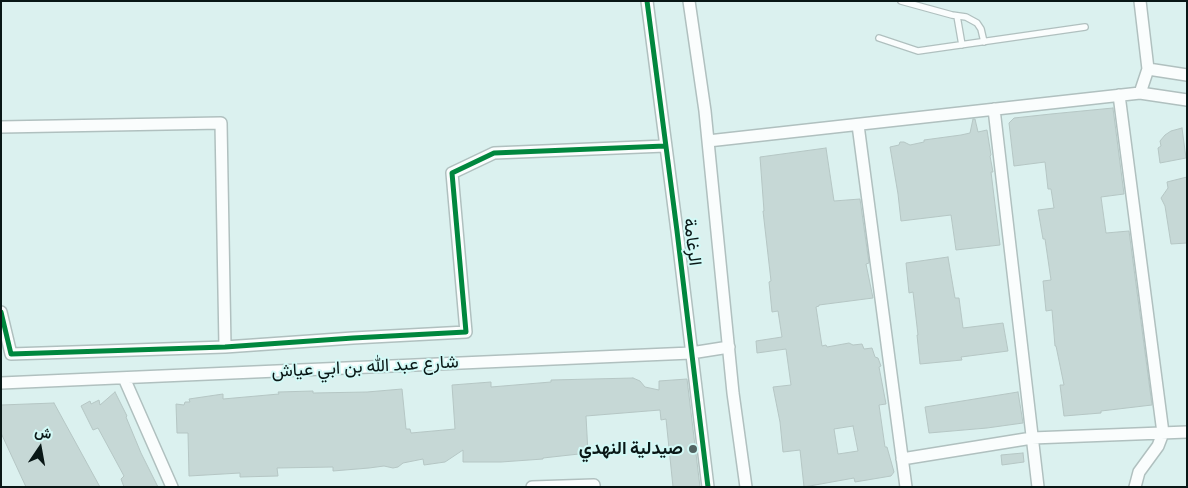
<!DOCTYPE html>
<html>
<head>
<meta charset="utf-8">
<style>
  body { margin:0 }
  #map { position:relative; width:1188px; height:488px; overflow:hidden; background:#dbf1ef; font-family:"Zilla Slab",Vazirmatn,serif }
  canvas { display:block }
  .frame { position:absolute; inset:0; border:2px solid #091716; pointer-events:none }
  .north { position:absolute; left:15px; top:423px; width:50px; height:50px; -webkit-text-stroke:4px #d3f9f6; paint-order:stroke; rotate:12deg; font-size:14px; font-weight:700; line-height:20px; text-align:center; color:#091716 }
  .north::after { content:''; display:block; margin:auto; width:18px; height:22px; background:#091716; clip-path:polygon(50% 0,100% 100%,50% 72%,0 100%) }
</style>
</head>
<body>
<div id="map">
<canvas width="1188" height="488"></canvas>
<div class="frame"></div>
<div class="north">ش</div>
</div>
<script>
const ctx = document.querySelector('canvas').getContext('2d');
ctx.lineJoin = 'round';
function paint(path, color) { ctx.fillStyle = color; ctx.fill(path, 'evenodd'); }
const toPath = rows => new Path2D(rows.map(r => 'M' + r).join(''));
function trace(path, color, width, dash) { ctx.strokeStyle = color; ctx.lineWidth = width; ctx.lineCap = dash ? 'butt' : 'round'; ctx.setLineDash(dash || []); ctx.stroke(path); }
function write(font, color, halo, rows, align = 'center') {
  ctx.font = font + ' "Zilla Slab",Vazirmatn,serif'; ctx.lineWidth = 4; ctx.setLineDash([]); ctx.textBaseline = 'middle'; ctx.strokeStyle = halo; ctx.fillStyle = color; for (const [text, x, y, turn = 0] of rows) {
    ctx.save(); ctx.translate(x, y); ctx.rotate((+turn || 0) * Math.PI / 180); ctx.textAlign = isNaN(turn) ? turn : align; if (halo) ctx.strokeText(text, 0, 0); ctx.fillText(text, 0, 0); ctx.restore();
  }
}
const building = toPath([
  [1113,108,1124,194,1101,197,1106,233,1129,231,1152,405,1101,411,1101,413,1064,416,1060,385,1064,385,1056,346,1055,346,1052,310,1046,311,1043,281,1051,280,1045,239,1043,239,1038,210,1054,208,1051,189,1048,189,1045,162,1014,166,1009,123,1014,118,1051,114,1113,108],
  [973,119,975,119,978,132,987,130,991,155,990,156,993,172,991,172,1000,245,956,250,951,215,901,221,898,194,890,147,899,145,900,142,904,142,910,145,924,142,924,140,961,135,970,133,973,119],
  [1182,128,1186,158,1160,163,1158,148,1161,146,1160,141,1165,135,1171,131,1182,128],
  [826,148,834,201,860,199,869,263,866,264,873,298,819,305,819,306,816,307,822,346,826,345,827,347,849,343,853,345,862,344,864,349,872,348,875,357,878,358,881,366,879,367,886,404,879,405,885,447,887,447,894,472,891,476,855,482,854,478,804,487,800,450,783,452,780,422,773,387,791,385,786,349,757,353,756,341,782,337,778,311,772,312,769,282,771,281,763,211,764,211,760,157,826,148],
  [853,426,858,451,838,454,834,429,853,426],
  [1187,177,1187,243,1171,244,1165,206,1161,198,1168,188,1167,182,1187,177],
  [948,257,955,298,959,298,963,328,1003,323,1008,351,961,357,962,360,920,364,917,335,918,335,913,292,909,293,906,263,948,257],
  [633,378,640,381,645,387,659,390,659,381,687,379,700,487,673,487,666,419,661,420,660,410,586,416,588,453,543,458,543,459,501,462,463,462,463,450,445,462,424,465,423,459,403,463,398,467,393,468,384,466,369,468,333,471,333,467,277,468,278,476,240,477,240,473,189,476,188,433,177,433,176,404,184,405,185,402,190,402,189,399,223,394,223,399,279,394,278,392,313,391,313,393,367,392,402,389,406,429,410,429,411,433,455,429,452,385,491,382,491,387,551,382,551,380,633,378],
  [115,392,127,416,126,417,141,453,158,487,124,487,121,479,124,476,98,428,93,430,81,406,90,401,91,404,99,400,100,405,115,392],
  [1018,392,1023,423,987,428,929,433,925,407,1018,392],
  [54,403,100,487,26,487,1,433,1,405,54,403],
  [1023,453,1024,462,1002,465,1001,455,1023,453]
]);
const service = toPath([
  [901,1,952,15,966,17,977,23,981,29,984,42],
  [957,16,962,45],
  [879,38,918,51,1085,27]
]);
const minor = toPath([
  [647,1,677,231,708,487],
  [689,1,705,111,733,393,746,487],
  [1140,1,1148,69,1140,93],
  [1148,69,1187,75],
  [1119,95,1163,433,1158,446,1139,472,1135,487],
  [994,109,1038,487],
  [858,125,906,487],
  [1,127,221,123,225,347],
  [708,141,1140,93,1187,100],
  [1,312,11,354,225,347,353,338,466,332,452,173,494,153,665,146],
  [124,378,172,487],
  [1,383,691,353,729,347],
  [902,459,1032,438,1187,432],
  [532,487,594,485,594,487]
]);
const cycleway = toPath([
  [647,1,677,231,708,487],
  [1,312,11,354,225,347,353,338,466,332,452,173,494,153,665,146]
]);
const markers = [
  [693,449,5,"#526362"]
];
const streetNames = [
  ["الرغامة",692,242,83],
  ["شارع عبد الله بن ابي عياش",365,367,-3]
];
const poiNames = [
  ["صيدلية النهدي",683,449]
];
paint(building, '#c6d8d6');
trace(building, '#b5c6c4', 1);
trace(service, '#b0c0bf', 8);
trace(minor, '#b0c0bf', 14);
trace(service, '#fafdfd', 5.5);
trace(minor, '#fafdfd', 11);
trace(cycleway, '#00873e', 5);
for (const [x, y, r, color] of markers) { const dot = new Path2D(); dot.arc(x, y, r, 0, 2 * Math.PI); ctx.fillStyle = color; ctx.fill(dot); trace(dot, '#d3f9f6', 2); }
write('18px', '#091716', '#d3f9f6', streetNames);
write('bold 18px', '#091716', '#d3f9f6', poiNames, 'right');
</script>
</body>
</html>
